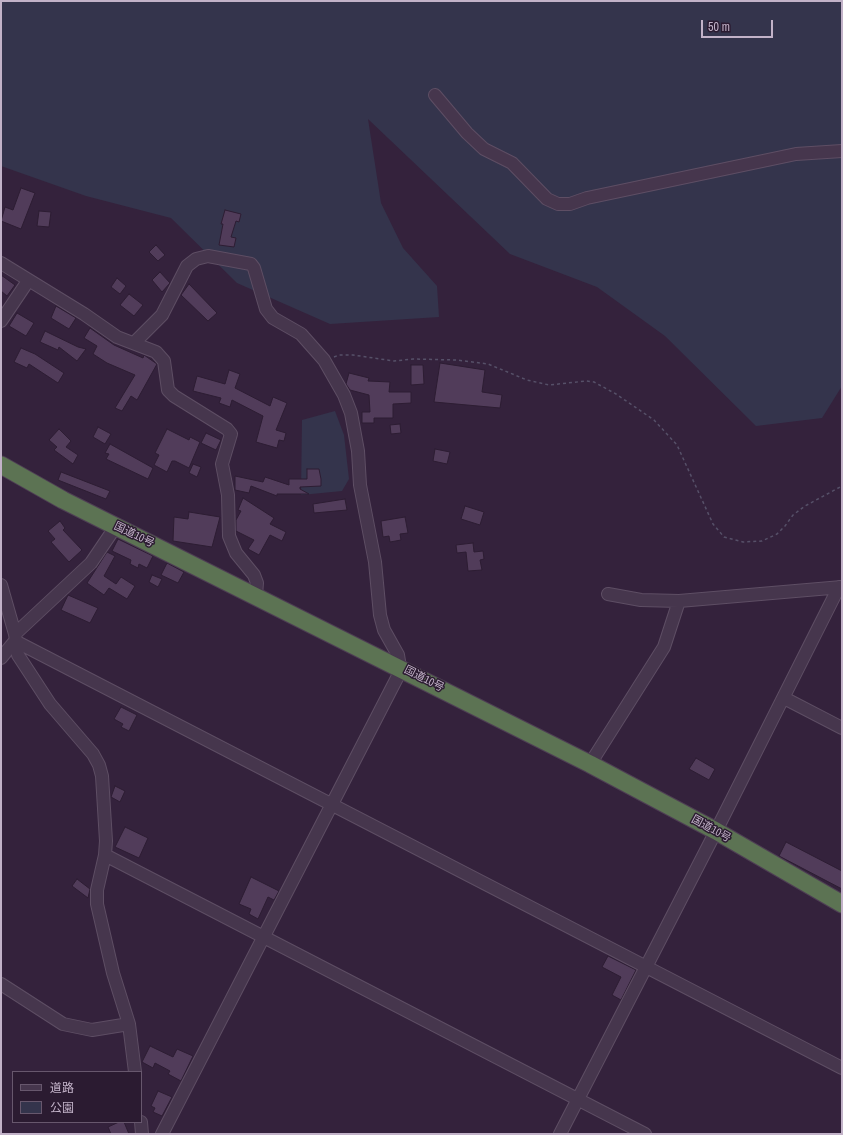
<!DOCTYPE html>
<html>
<head>
<meta charset="utf-8">
<style>
  body { margin:0 }
  #map { position:relative; width:843px; height:1135px; overflow:hidden; background:#34223c; font-family:"Archivo Narrow","Noto Sans JP",sans-serif }
  canvas { display:block }
  .frame { position:absolute; inset:0; border:2px solid #c2b2c8; pointer-events:none }
  .legend { position:absolute; left:12px; top:1071px; width:130px; height:52px; box-sizing:border-box; background:#2b1b31; border:1px solid #67576d; margin:0; padding:5px 7px; list-style:none; font-size:12px; color:#c2b2c8 }
  .legend li { display:flex; align-items:center; gap:8px; height:20px }
  .legend b { width:20px; border:1px solid #67576d }
  .scale { position:absolute; left:701px; top:20px; width:72px; height:18px; box-sizing:border-box; border:2px solid #c2b2c8; border-top:0; padding-left:5px; font-size:12px; line-height:14px; white-space:nowrap; color:#c2b2c8; -webkit-text-stroke:3px #2b1b31; paint-order:stroke }
</style>
</head>
<body>
<div id="map">
<canvas width="843" height="1135"></canvas>
<div class="frame"></div>
<ul class="legend">
<li><b style="height:5px;background:#46364d"></b>道路</li>
<li><b style="height:11px;background:#34344c"></b>公園</li>
</ul>
<div class="scale">50 m</div>
</div>
<script>
const ctx = document.querySelector('canvas').getContext('2d');
ctx.lineJoin = 'round';
function paint(path, color) { ctx.fillStyle = color; ctx.fill(path, 'evenodd'); }
const toPath = rows => new Path2D(rows.map(r => 'M' + r).join(''));
function trace(path, color, width, dash) { ctx.strokeStyle = color; ctx.lineWidth = width; ctx.lineCap = dash ? 'butt' : 'round'; ctx.setLineDash(dash || []); ctx.stroke(path); }
function write(font, color, halo, rows, align = 'center') {
  ctx.font = font + ' "Archivo Narrow","Noto Sans JP",sans-serif'; ctx.lineWidth = 3; ctx.setLineDash([]); ctx.textBaseline = 'middle'; ctx.strokeStyle = halo; ctx.fillStyle = color; for (const [text, x, y, turn = 0] of rows) {
    ctx.save(); ctx.translate(x, y); ctx.rotate((+turn || 0) * Math.PI / 180); ctx.textAlign = isNaN(turn) ? turn : align; if (halo) ctx.strokeText(text, 0, 0); ctx.fillText(text, 0, 0); ctx.restore();
  }
}
const green = toPath([
  [1,1,842,1,842,386,822,418,756,426,665,336,597,287,510,254,368,119,381,203,403,248,437,286,439,317,330,324,237,283,171,218,86,196,1,166],
  [335,411,344,435,349,479,342,491,301,495,302,420]
]);
const building = toPath([
  [21,188,35,193,21,229,1,221,5,207,13,210,21,188],
  [225,210,241,214,239,222,236,221,231,237,236,238,234,247,219,245,223,224,221,224,225,210],
  [39,211,51,212,49,227,37,226,39,211],
  [156,245,165,255,158,261,149,252,156,245],
  [160,272,170,283,162,292,152,280,160,272],
  [1,275,15,285,7,296,1,291,1,275],
  [117,278,126,286,120,294,111,287,117,278],
  [189,284,217,313,208,321,181,295,189,284],
  [129,294,143,305,134,316,120,305,129,294],
  [56,306,76,318,69,329,51,318,56,306],
  [17,313,34,323,26,336,9,326,17,313],
  [90,328,114,345,143,358,144,355,157,364,137,400,131,396,122,411,115,408,135,375,107,363,93,354,97,346,84,338,90,328],
  [45,331,78,347,86,349,77,361,59,347,58,350,40,342,45,331],
  [21,348,35,354,64,373,58,383,29,364,27,368,14,362,21,348],
  [440,363,485,370,482,392,502,395,500,408,434,402,440,363],
  [411,365,423,365,424,384,411,385,411,365],
  [229,370,240,374,235,388,270,406,273,397,287,403,276,430,286,433,284,441,279,440,277,448,256,442,263,416,232,400,230,407,219,403,221,398,193,391,197,376,225,384,229,370],
  [349,373,369,378,368,381,390,382,389,392,411,392,411,403,393,404,393,418,374,418,374,423,362,423,362,412,370,412,369,395,350,390,346,384,349,373],
  [400,424,401,433,391,434,390,425,400,424],
  [98,427,111,434,105,444,93,437,98,427],
  [59,429,71,441,66,447,78,455,73,464,54,450,57,447,49,440,59,429],
  [167,429,189,440,190,437,200,442,189,468,175,461,172,461,167,472,154,465,159,455,155,453,167,429],
  [206,433,221,440,216,450,201,443,206,433],
  [110,444,153,468,148,479,106,459,109,454,105,453,110,444],
  [435,449,450,452,447,464,433,461,435,449],
  [193,464,201,467,197,477,189,473,193,464],
  [307,469,319,469,321,479,321,486,300,487,300,489,309,494,277,494,277,496,251,486,249,493,235,490,235,476,263,482,265,477,289,485,289,479,307,479,307,469],
  [61,472,110,491,106,499,58,480,61,472],
  [243,498,274,518,270,524,286,532,282,541,270,535,259,555,248,549,254,540,236,531,236,520,241,511,238,510,243,498],
  [345,499,347,510,314,513,313,504,345,499],
  [465,506,484,512,480,525,461,519,465,506],
  [189,512,220,517,212,547,173,541,174,517,188,519,189,512],
  [405,517,408,533,400,534,401,540,390,542,389,536,383,537,381,521,405,517],
  [60,521,65,528,63,530,82,550,69,562,51,542,55,539,48,531,60,521],
  [118,539,153,556,147,568,139,564,138,568,130,564,131,560,112,551,118,539],
  [473,543,474,552,483,551,484,559,480,560,482,570,468,571,466,552,457,553,456,545,473,543],
  [107,552,115,556,104,576,116,584,121,577,135,586,127,599,109,588,104,595,87,583,107,552],
  [167,563,184,572,178,583,161,575,167,563],
  [152,575,162,579,158,587,149,582,152,575],
  [68,595,98,608,90,623,61,610,68,595],
  [121,707,137,715,129,731,121,727,123,724,114,719,121,707],
  [696,758,715,769,709,780,689,769,696,758],
  [115,786,125,791,120,802,111,797,115,786],
  [125,827,148,838,139,858,115,847,125,827],
  [786,842,842,871,842,889,779,856,786,842],
  [251,877,279,891,274,900,268,897,258,919,249,914,251,909,239,904,251,877],
  [77,879,90,889,88,898,72,886,77,879],
  [608,956,636,970,621,1000,612,995,621,977,602,967,608,956],
  [150,1046,173,1057,177,1049,193,1056,181,1081,168,1074,170,1071,155,1063,153,1068,142,1062,150,1046],
  [158,1091,172,1097,162,1116,153,1112,155,1108,151,1106,158,1091],
  [119,1122,124,1122,129,1134,111,1134,108,1127,119,1122]
]);
const path = toPath([
  [334,357,339,355,353,355,394,361,413,359,457,360,488,364,527,380,549,385,586,381,594,382,616,394,654,420,677,445,713,524,724,537,743,542,762,541,777,534,785,526,793,515,805,506,842,486]
]);
const minor = toPath([
  [435,95,467,133,484,149,512,163,547,199,558,204,570,204,587,198,796,154,842,151],
  [1,263,84,314,117,337,156,352,164,361,168,390,174,396,227,429,231,434,222,464,228,495,229,536,236,553,254,575,257,583,256,595],
  [1,321,28,281],
  [134,343,162,315,187,266,196,259,208,256,251,264,254,268,266,309,273,318,301,334,324,360,344,395,351,413,358,451,360,485,375,562,380,615,384,630,398,655,400,667,398,676,162,1134],
  [1,585,15,634,18,655,50,704,93,754,99,765,102,776,106,841,105,855,97,890,97,904,113,973,129,1024,135,1072],
  [608,594,641,600,679,601,842,587],
  [15,634,91,563,116,526],
  [15,641,842,1068],
  [1,658,15,641],
  [784,698,842,728],
  [590,764,664,647,679,601],
  [105,855,645,1134],
  [1,984,63,1024,92,1030,129,1024],
  [141,1122,142,1134],
  [560,1134,716,831,839,587]
]);
const highway = toPath([
  [1,465,63,500,590,764,716,831,842,904]
]);
const streetNames = [
  ["国道10号",134,535,26],
  ["国道10号",424,679,27],
  ["国道10号",711,829,29]
];
paint(green, '#34344c');
paint(building, '#513c5a');
trace(building, '#2d1d33', 1);
trace(minor, '#5e4e64', 14);
trace(highway, '#4e3e54', 19);
trace(path, '#565068', 1.5, [3, 3]);
trace(minor, '#46364d', 12);
trace(highway, '#5c7353', 17);
write('11px', '#c2b2c8', '#2b1b31', streetNames);
</script>
</body>
</html>
